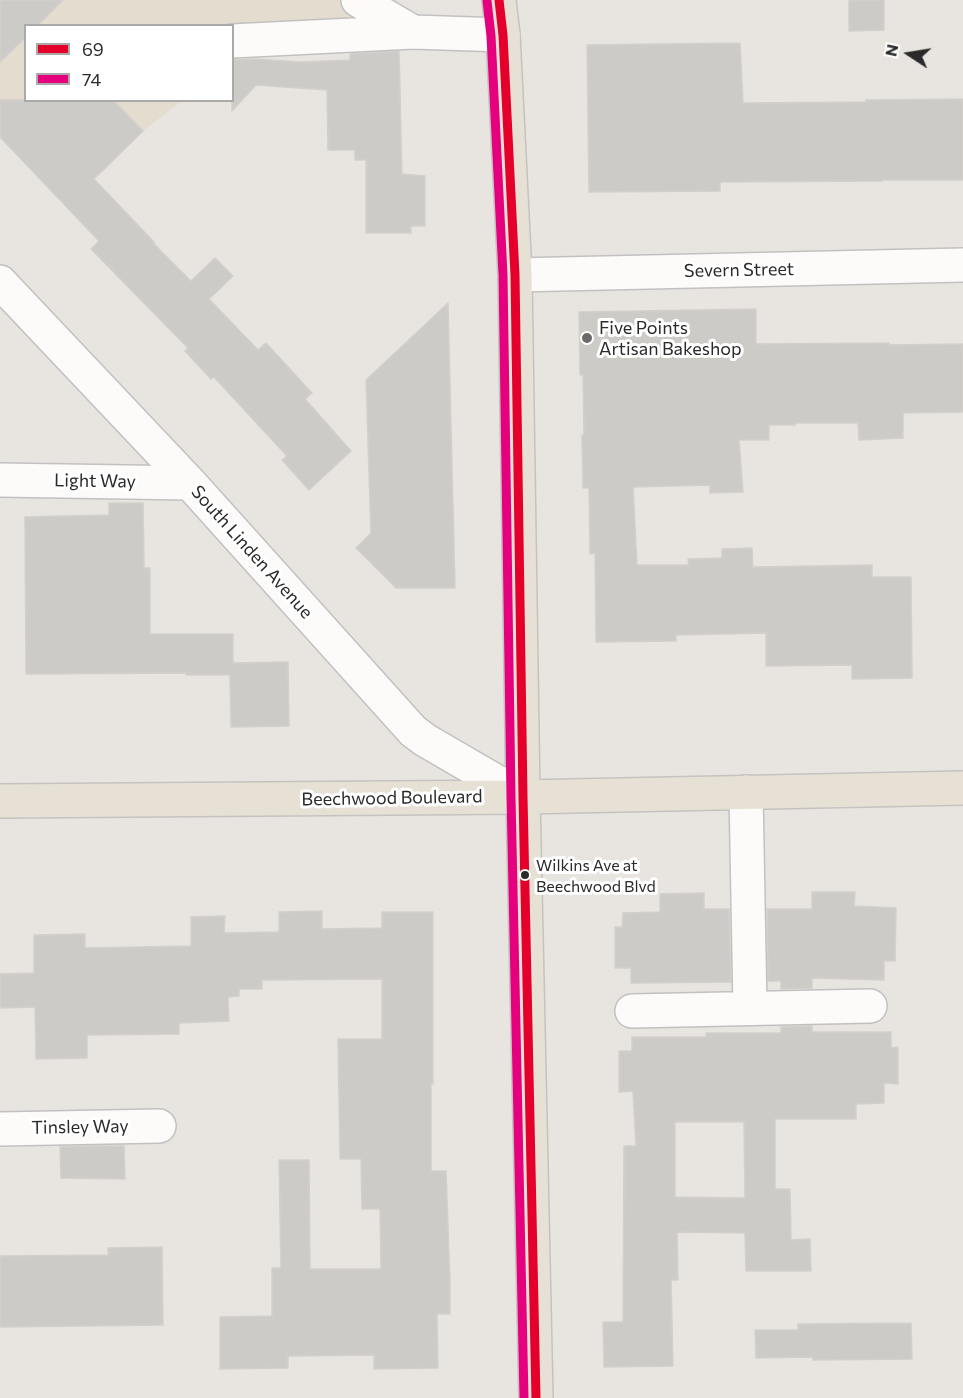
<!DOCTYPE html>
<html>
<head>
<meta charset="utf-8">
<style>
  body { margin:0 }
  #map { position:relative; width:963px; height:1398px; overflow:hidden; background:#e8e5e0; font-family:Commissioner,sans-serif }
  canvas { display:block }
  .legend { position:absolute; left:24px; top:24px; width:210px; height:78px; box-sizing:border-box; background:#fff; border:2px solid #aaa; margin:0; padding:8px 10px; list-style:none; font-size:18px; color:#2a2a2a }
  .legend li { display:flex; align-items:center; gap:12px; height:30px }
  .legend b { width:30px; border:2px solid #aaa }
  .north { position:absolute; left:879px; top:24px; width:60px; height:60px; -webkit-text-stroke:4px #fff; paint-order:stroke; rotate:282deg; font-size:16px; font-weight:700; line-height:24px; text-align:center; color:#2a2a2a }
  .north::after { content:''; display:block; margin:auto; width:21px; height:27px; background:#2a2a2a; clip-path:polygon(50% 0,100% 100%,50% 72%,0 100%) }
</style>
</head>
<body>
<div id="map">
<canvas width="963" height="1398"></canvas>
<ul class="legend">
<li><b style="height:8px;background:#e4002b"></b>69</li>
<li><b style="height:8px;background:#e5007d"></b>74</li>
</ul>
<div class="north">N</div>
</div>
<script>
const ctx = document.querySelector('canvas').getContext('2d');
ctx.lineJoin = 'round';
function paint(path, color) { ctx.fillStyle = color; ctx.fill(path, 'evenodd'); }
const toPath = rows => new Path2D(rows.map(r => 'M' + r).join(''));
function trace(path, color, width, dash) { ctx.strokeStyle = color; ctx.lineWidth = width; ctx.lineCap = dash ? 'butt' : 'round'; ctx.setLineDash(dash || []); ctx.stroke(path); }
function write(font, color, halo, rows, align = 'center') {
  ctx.font = font + ' Commissioner,sans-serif'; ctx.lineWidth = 6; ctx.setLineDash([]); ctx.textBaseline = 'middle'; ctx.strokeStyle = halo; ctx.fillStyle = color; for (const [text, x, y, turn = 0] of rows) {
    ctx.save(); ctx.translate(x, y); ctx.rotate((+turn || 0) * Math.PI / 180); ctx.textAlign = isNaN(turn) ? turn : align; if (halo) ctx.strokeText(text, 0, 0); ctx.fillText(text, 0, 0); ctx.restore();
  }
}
const education = toPath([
  [0,0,397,0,407,24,26,26,26,100,182,101,143,131,66,206,0,137]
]);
const building = toPath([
  [0,0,63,0,37,26,26,26,26,37,0,62,0,0],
  [849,0,884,0,884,30,849,31,849,0],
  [740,43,743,103,866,102,866,100,963,99,963,180,882,180,882,181,720,182,720,191,589,192,587,45,740,43],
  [399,51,402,174,425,176,425,226,411,226,411,233,366,233,366,160,355,160,355,150,328,150,327,90,256,85,232,111,232,60,255,59,301,62,350,60,350,54,399,51],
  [0,100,113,100,143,131,94,179,154,242,153,243,191,281,215,258,233,276,209,299,258,350,266,343,312,393,305,399,351,451,309,490,282,460,287,456,214,377,211,379,185,351,188,348,91,249,99,241,0,137,0,100],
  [448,303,455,588,396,588,356,548,371,533,366,380,448,303],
  [756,309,756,344,889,343,889,345,963,344,963,412,903,413,903,438,859,440,858,423,795,423,795,425,769,425,769,440,739,440,743,492,710,493,710,485,633,487,637,565,689,565,688,559,722,558,722,549,752,548,753,567,872,565,872,577,911,577,912,678,852,679,852,665,766,666,766,633,676,635,676,641,596,642,595,553,590,554,589,488,583,488,582,435,584,435,583,375,580,375,579,312,756,309],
  [109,503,143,503,144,568,150,568,150,634,233,634,233,663,288,662,289,726,231,727,230,675,186,675,186,673,26,674,25,517,109,515,109,503],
  [812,892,855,892,854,906,896,908,895,961,884,961,884,980,812,978,812,988,781,989,781,981,768,981,767,909,812,909,812,892],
  [704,893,704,909,729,909,731,982,631,983,631,968,615,968,615,927,622,927,623,913,660,912,660,894,704,893],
  [322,911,322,929,382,928,382,912,433,912,433,1084,431,1084,431,1171,446,1171,450,1281,450,1314,437,1314,438,1368,374,1369,374,1355,288,1356,288,1368,220,1369,220,1317,272,1316,272,1268,281,1268,279,1160,309,1160,310,1269,381,1269,380,1209,362,1209,361,1159,340,1159,338,1039,382,1039,382,979,262,980,262,989,239,989,239,996,228,997,229,1021,179,1023,179,1034,87,1035,87,1058,36,1059,35,1007,0,1008,0,974,34,973,34,935,85,934,85,948,191,946,191,917,225,916,224,933,279,932,279,912,322,911],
  [812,1026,812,1032,891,1032,891,1048,898,1047,898,1084,884,1083,884,1103,856,1104,856,1119,775,1119,775,1189,790,1189,791,1240,810,1239,811,1271,746,1271,745,1233,677,1232,678,1280,671,1280,673,1366,604,1367,603,1322,623,1322,624,1146,636,1146,633,1091,619,1092,619,1051,632,1051,632,1037,706,1037,706,1033,781,1033,781,1027,812,1026],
  [675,1122,744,1122,745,1198,675,1197,675,1122],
  [92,1146,124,1146,125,1179,61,1178,60,1147,92,1146],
  [162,1247,163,1325,0,1327,0,1256,108,1255,108,1248,162,1247],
  [911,1323,912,1359,813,1360,813,1357,756,1358,755,1330,798,1330,798,1324,911,1323]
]);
const minor = toPath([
  [358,0,413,32],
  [232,41,413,32,503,35],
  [515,275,963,265],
  [0,282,190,483,413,731,425,740,523,797],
  [0,480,190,483],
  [746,792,750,1008],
  [632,1011,870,1006],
  [0,1129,159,1126]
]);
const major = toPath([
  [499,0,503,35,515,275,523,797,536,1398],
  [0,801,523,797,963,788]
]);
const bus1 = toPath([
  [499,0,503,35,515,275,523,797,536,1398]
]);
const bus2 = toPath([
  [487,1,491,36,503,275,511,797,524,1398]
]);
const markers = [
  [587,338,6,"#6c6b6a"],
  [525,875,5,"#2a2a2a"]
];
const busNames = [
  ["Wilkins Ave at",536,866],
  ["Beechwood Blvd",536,887]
];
const streetNames = [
  ["Severn Street",739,270,-1],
  ["Light Way",95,481,1],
  ["South Linden Avenue",252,552,48],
  ["Beechwood Boulevard",392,798,-1],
  ["Tinsley Way",80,1127,-1]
];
const poiNames = [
  ["Five Points",599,328],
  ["Artisan Bakeshop",599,349]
];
paint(education, '#e3dccf');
paint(building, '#cdcbc7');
trace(building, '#d3d0cc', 1.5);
trace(minor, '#c2c1c1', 36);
trace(major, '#c4c3c1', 36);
trace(minor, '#fcfbfa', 33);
trace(major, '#e6e1d4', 33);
trace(bus1, '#e4002b', 9);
trace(bus2, '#e5007d', 9);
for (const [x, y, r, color] of markers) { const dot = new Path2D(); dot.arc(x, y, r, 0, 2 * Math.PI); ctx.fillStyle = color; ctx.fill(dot); trace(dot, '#fff', 2); }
write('16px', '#2a2a2a', '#fff', busNames, 'left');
write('18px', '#2a2a2a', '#fff', streetNames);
write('18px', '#2a2a2a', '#fff', poiNames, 'left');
</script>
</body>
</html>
